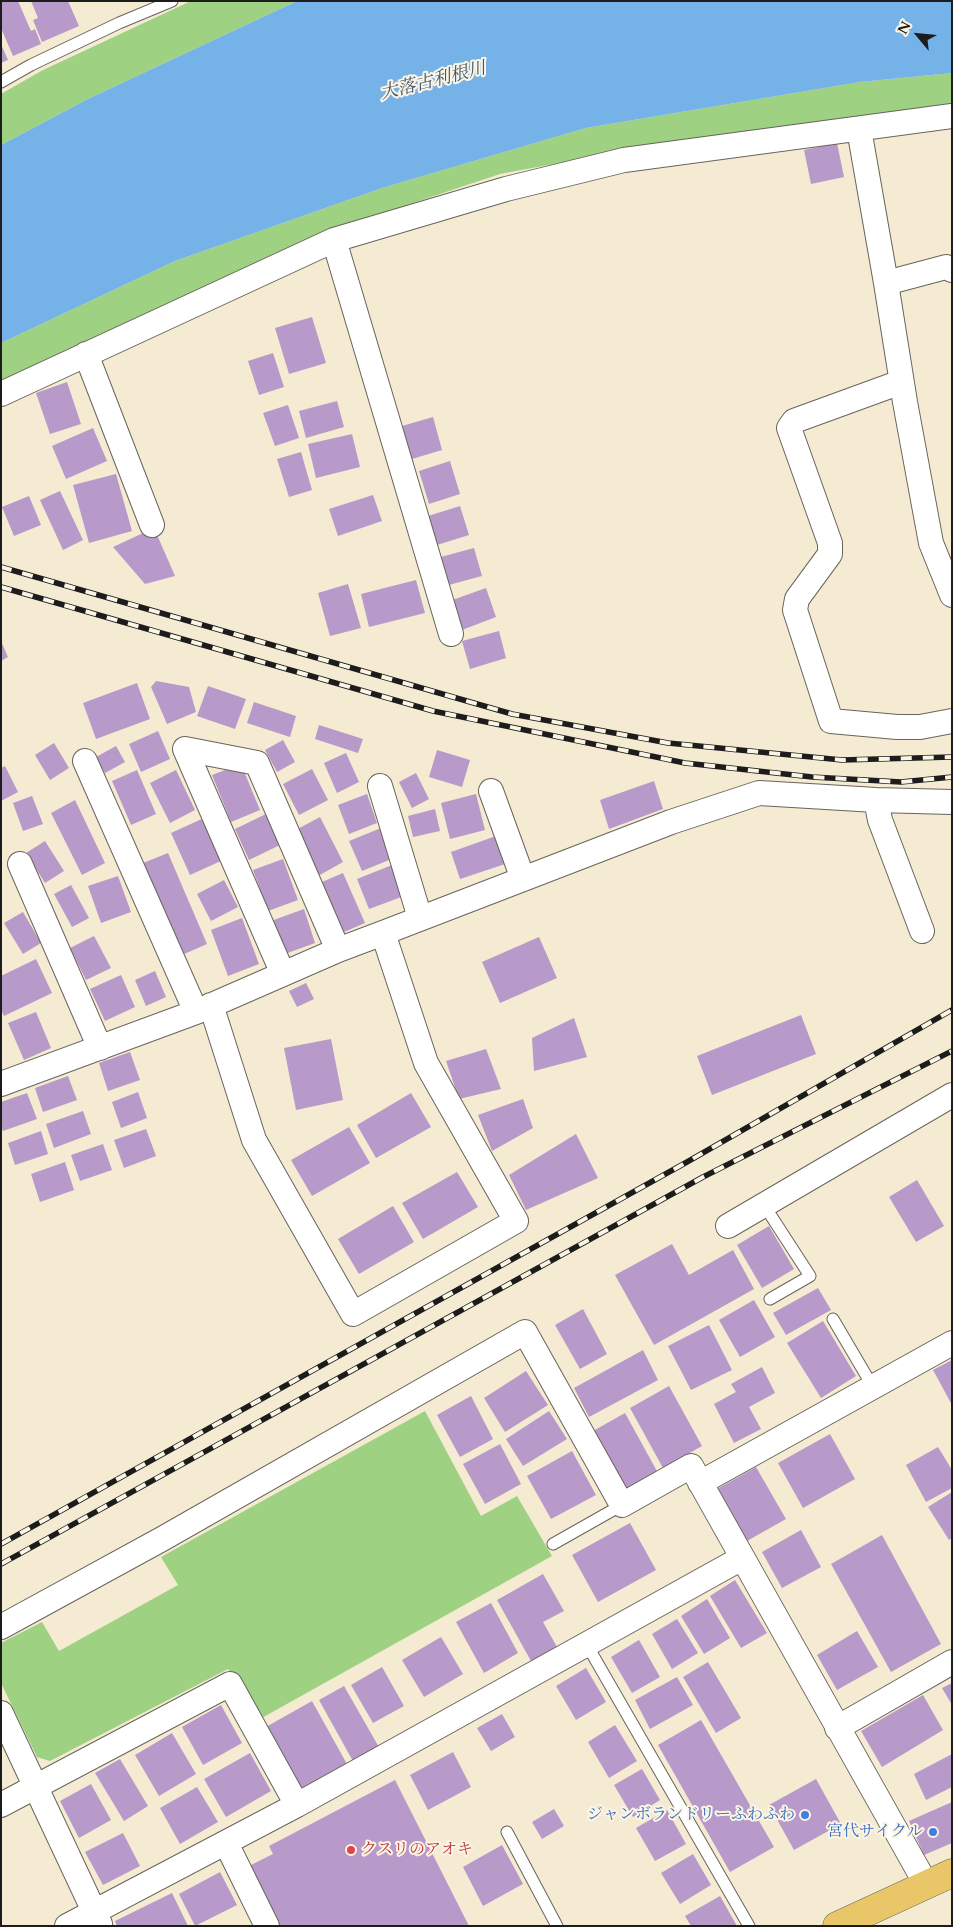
<!DOCTYPE html>
<html>
<head>
<meta charset="utf-8">
<style>
  body { margin:0 }
  #map { position:relative; width:953px; height:1927px; overflow:hidden; background:#f4ebd2; font-family:Cardo,serif }
  canvas { display:block }
  .frame { position:absolute; inset:0; border:2px solid #1c1c1c; pointer-events:none }
  .north { position:absolute; left:893px; top:10px; width:50px; height:50px; -webkit-text-stroke:4px #fcf5e5; paint-order:stroke; rotate:298deg; font-size:14px; font-weight:700; line-height:20px; text-align:center; color:#1c1c1c }
  .north::after { content:''; display:block; margin:auto; width:18px; height:22px; background:#1c1c1c; clip-path:polygon(50% 0,100% 100%,50% 72%,0 100%) }
</style>
</head>
<body>
<div id="map">
<canvas width="953" height="1927"></canvas>
<div class="frame"></div>
<div class="north">N</div>
</div>
<script>
const ctx = document.querySelector('canvas').getContext('2d');
ctx.lineJoin = 'round';
function paint(path, color) { ctx.fillStyle = color; ctx.fill(path, 'evenodd'); }
const toPath = rows => new Path2D(rows.map(r => 'M' + r).join(''));
function trace(path, color, width, dash) { ctx.strokeStyle = color; ctx.lineWidth = width; ctx.lineCap = dash ? 'butt' : 'round'; ctx.setLineDash(dash || []); ctx.stroke(path); }
function write(font, color, halo, rows, align = 'center') {
  ctx.font = font + ' Cardo,"Noto Serif JP",serif'; ctx.lineWidth = 4; ctx.setLineDash([]); ctx.textBaseline = 'middle'; ctx.strokeStyle = halo; ctx.fillStyle = color; for (const [text, x, y, turn = 0] of rows) {
    ctx.save(); ctx.translate(x, y); ctx.rotate((+turn || 0) * Math.PI / 180); ctx.textAlign = isNaN(turn) ? turn : align; if (halo) ctx.strokeText(text, 0, 0); ctx.fillText(text, 0, 0); ctx.restore();
  }
}
const green = toPath([
  [191,1,297,1,88,99,1,145,1,94,43,70],
  [952,73,952,106,623,151,500,174,335,229,1,381,1,343,175,261,382,188,586,128,860,82],
  [425,1411,481,1516,517,1496,552,1556,260,1719,228,1669,50,1761,37,1757,1,1683,1,1643,42,1622,59,1651,178,1585,161,1557]
]);
const water = toPath([
  [297,1,952,1,952,73,860,82,586,128,382,188,175,261,1,343,1,145,88,99]
]);
const building = toPath([
  [1,1,18,1,31,31,35,29,41,44,13,56,1,28],
  [31,1,68,1,79,26,42,42,33,20,38,18],
  [1,44,8,60,1,63],
  [837,143,844,177,811,184,804,150],
  [312,317,326,363,289,374,275,328],
  [273,353,284,387,259,395,248,361],
  [67,382,81,424,50,434,36,393],
  [337,401,344,427,306,438,299,411],
  [288,405,299,438,275,446,263,413],
  [433,417,442,450,412,459,402,426],
  [93,428,107,461,66,479,52,446],
  [352,434,360,467,316,478,308,444],
  [301,452,312,490,289,497,277,459],
  [450,461,460,494,429,504,419,471],
  [116,474,132,531,89,543,73,485],
  [60,491,83,540,63,550,40,500],
  [373,495,382,521,338,536,329,509],
  [29,496,41,525,14,536,2,507],
  [460,506,469,535,437,545,428,516],
  [154,528,175,576,145,584,113,547],
  [474,548,482,576,445,586,437,558],
  [416,580,425,613,369,627,361,594],
  [348,584,361,628,330,636,318,593],
  [486,588,496,617,454,633,444,603],
  [499,631,506,658,470,669,462,641],
  [1,641,8,657,1,661],
  [156,681,189,687,196,712,167,724,151,687],
  [137,683,150,719,96,739,83,703],
  [208,686,246,699,235,729,197,716],
  [254,702,296,716,290,737,247,723],
  [319,725,363,739,358,753,315,739],
  [158,731,170,759,141,772,129,744],
  [283,740,295,762,277,772,265,750],
  [54,743,69,768,50,780,35,755],
  [116,746,125,762,105,773,96,757],
  [437,750,470,760,462,787,429,777],
  [346,753,359,782,337,793,324,763],
  [241,764,260,810,231,822,212,775],
  [5,766,18,792,1,801,1,768],
  [312,769,328,800,299,815,283,784],
  [137,770,156,814,131,825,112,781],
  [176,770,195,810,170,823,150,783],
  [416,773,429,799,412,808,399,782],
  [654,781,663,809,609,829,600,800],
  [367,794,377,823,349,834,338,805],
  [476,794,485,830,450,839,441,803],
  [32,796,43,824,23,831,13,803],
  [75,800,105,863,82,875,51,813],
  [435,809,440,831,413,837,408,816],
  [266,814,280,845,249,860,235,829],
  [320,817,343,862,318,876,294,831],
  [204,818,223,860,190,875,171,833],
  [381,828,394,858,362,871,349,841],
  [496,836,505,864,460,879,451,852],
  [45,841,64,871,45,883,26,853],
  [168,853,207,944,182,955,143,863],
  [283,859,298,900,268,911,253,870],
  [392,865,404,896,369,909,357,879],
  [343,873,365,923,344,932,322,882],
  [118,876,131,912,101,923,88,886],
  [224,880,238,907,211,921,197,894],
  [71,885,89,918,72,927,54,894],
  [304,909,315,943,282,955,271,921],
  [23,912,41,943,23,954,4,923],
  [242,918,259,964,228,976,211,930],
  [94,936,111,968,86,980,70,948],
  [539,937,557,978,500,1003,482,962],
  [36,959,52,993,4,1016,1,1010,1,976],
  [155,971,166,997,146,1006,135,980],
  [121,975,135,1007,105,1021,90,989],
  [306,983,314,999,297,1007,289,991],
  [36,1012,51,1048,24,1060,8,1023],
  [801,1015,816,1054,712,1095,697,1056],
  [574,1018,587,1057,534,1071,532,1038],
  [331,1039,343,1100,296,1110,284,1048],
  [486,1049,501,1089,459,1099,446,1061],
  [130,1052,140,1080,108,1091,99,1063],
  [68,1076,77,1100,43,1112,35,1088],
  [138,1092,147,1118,121,1128,112,1102],
  [27,1093,37,1119,3,1131,1,1126,1,1102],
  [411,1093,431,1127,376,1158,357,1125],
  [523,1099,533,1128,492,1151,478,1115],
  [83,1111,91,1134,54,1148,46,1124],
  [349,1127,370,1163,312,1196,291,1160],
  [146,1129,156,1156,124,1168,114,1140],
  [41,1131,48,1154,15,1165,8,1143],
  [576,1134,598,1178,526,1210,509,1175],
  [103,1144,112,1170,80,1181,71,1155],
  [65,1162,74,1190,40,1202,31,1174],
  [457,1172,478,1207,423,1239,402,1203],
  [917,1180,944,1226,916,1242,889,1197],
  [393,1206,414,1242,359,1274,338,1239],
  [769,1226,794,1269,762,1288,737,1245],
  [672,1244,689,1275,733,1250,754,1289,654,1345,615,1275],
  [818,1288,831,1310,786,1335,773,1313],
  [754,1300,775,1337,740,1357,719,1320],
  [583,1309,607,1354,580,1369,555,1325],
  [823,1321,856,1376,821,1398,787,1343],
  [709,1325,732,1370,691,1390,668,1346],
  [643,1350,658,1380,589,1417,574,1388],
  [952,1360,952,1405,933,1370],
  [762,1367,775,1393,749,1407,761,1429,734,1443,714,1404,736,1392,731,1384],
  [526,1371,548,1405,505,1432,484,1398],
  [669,1386,702,1446,663,1468,630,1408],
  [471,1396,493,1439,460,1457,437,1415],
  [549,1411,567,1439,523,1466,506,1439],
  [625,1413,658,1473,626,1491,593,1431],
  [830,1434,855,1479,803,1508,778,1463],
  [500,1444,521,1484,485,1504,463,1464],
  [938,1447,952,1470,952,1488,926,1502,906,1465],
  [572,1451,596,1495,551,1519,527,1476],
  [756,1467,786,1519,747,1541,717,1489],
  [952,1492,952,1538,949,1540,928,1507],
  [630,1523,656,1570,598,1602,572,1555],
  [801,1530,821,1567,782,1588,762,1552],
  [882,1535,941,1644,891,1672,831,1564],
  [543,1574,564,1611,543,1622,557,1647,531,1661,497,1600],
  [735,1580,767,1633,741,1648,710,1596],
  [707,1599,730,1638,704,1654,681,1616],
  [491,1603,518,1653,484,1673,456,1622],
  [677,1619,698,1653,672,1669,652,1634],
  [857,1631,878,1667,837,1690,817,1655],
  [441,1637,463,1674,424,1697,402,1660],
  [639,1640,660,1677,632,1693,611,1657],
  [708,1662,741,1718,716,1733,683,1677],
  [382,1667,404,1706,373,1723,351,1685],
  [586,1668,606,1702,576,1720,556,1686],
  [677,1677,693,1705,650,1729,635,1700],
  [952,1683,952,1705,942,1688],
  [344,1686,380,1749,354,1763,319,1700],
  [923,1695,943,1730,882,1767,861,1731],
  [312,1701,348,1766,302,1792,266,1727],
  [221,1705,242,1743,203,1765,182,1727],
  [502,1714,515,1737,491,1751,477,1728],
  [701,1720,774,1847,730,1872,658,1745],
  [615,1725,637,1761,609,1778,588,1742],
  [172,1733,196,1774,159,1796,135,1755],
  [453,1752,471,1787,428,1810,410,1775],
  [250,1753,271,1791,226,1817,204,1779],
  [952,1754,952,1787,926,1800,914,1774],
  [120,1759,148,1806,124,1821,95,1773],
  [642,1769,660,1800,633,1817,614,1785],
  [816,1779,841,1824,794,1850,769,1805],
  [395,1780,469,1926,280,1926,249,1866,273,1854,269,1846],
  [91,1784,111,1820,79,1838,60,1801],
  [197,1787,218,1822,180,1844,160,1808],
  [952,1802,952,1843,924,1855,909,1821],
  [554,1809,564,1826,542,1839,532,1822],
  [667,1810,686,1844,655,1861,636,1828],
  [123,1833,140,1866,103,1885,85,1852],
  [502,1845,523,1884,483,1906,463,1867],
  [693,1854,711,1885,680,1904,661,1873],
  [220,1872,237,1905,195,1926,179,1894],
  [172,1893,188,1926,117,1926,115,1921],
  [720,1896,737,1926,691,1926,685,1916]
]);
const lane = toPath([
  [1,82,31,65,119,23,172,1],
  [764,1205,810,1276,770,1299],
  [833,1319,873,1387],
  [553,1544,622,1505],
  [587,1645,749,1926],
  [507,1832,557,1926]
]);
const street = toPath([
  [859,129,886,283,905,402,931,543,952,595],
  [334,240,451,634],
  [886,283,946,267,952,270],
  [86,354,152,525],
  [901,382,794,421,789,428,830,543,830,554,797,599,795,610,831,721,897,727,920,727,952,721],
  [1,394,334,240,506,189,624,160,952,116],
  [85,761,196,1012],
  [380,786,420,918],
  [491,791,523,879],
  [876,800,880,820,922,931],
  [20,864,100,1048],
  [283,974,185,749,257,763,338,950],
  [211,1005,254,1140,353,1314,516,1221,426,1063,383,933],
  [1,1084,196,1012,338,950,383,933,671,822,759,793,876,800,952,802],
  [728,1226,952,1095],
  [700,1483,952,1343],
  [1,1627,162,1539,525,1332,622,1505,691,1466,926,1884],
  [1,1713,100,1924],
  [837,1728,952,1662],
  [1,1805,230,1684,297,1805],
  [226,1843,267,1926],
  [67,1926,297,1805,742,1558]
]);
const primary = toPath([
  [837,1926,952,1873]
]);
const rail = toPath([
  [1,567,512,714,668,743,842,760,952,757],
  [1,587,433,711,685,763,812,777,901,782,952,777],
  [1,1544,687,1162,952,1010],
  [1,1564,703,1177,952,1051]
]);
const markers = [
  [805,1815,5,"#3f7fe0"],
  [933,1832,5,"#3f7fe0"],
  [351,1850,5,"#e0444e"]
];
const shopNames = [
  ["ジャンボランドリーふわふわ",795,1815],
  ["宮代サイクル",923,1832]
];
const healthNames = [
  ["クスリのアオキ",361,1850]
];
const waterNames = [
  ["大落古利根川",433,82,-14]
];
paint(green, '#9ed282');
paint(water, '#75b2e8');
paint(building, '#b799ca');
trace(lane, '#68645c', 13);
trace(street, '#68645c', 26);
trace(primary, '#68645c', 29);
trace(lane, '#fff', 11);
trace(street, '#fff', 24);
trace(primary, '#e9c769', 28);
trace(rail, '#1c1c1c', 5.5);
trace(rail, '#fcf5e5', 4, [11]);
for (const [x, y, r, color] of markers) { const dot = new Path2D(); dot.arc(x, y, r, 0, 2 * Math.PI); ctx.fillStyle = color; ctx.fill(dot); trace(dot, '#fcf5e5', 2); }
write('16px', '#366cbe', '#fcf5e5', shopNames, 'right');
write('16px', '#be3a42', '#fcf5e5', healthNames, 'left');
write('italic 18px', '#40586e', '#fcf5e5', waterNames);
</script>
</body>
</html>
